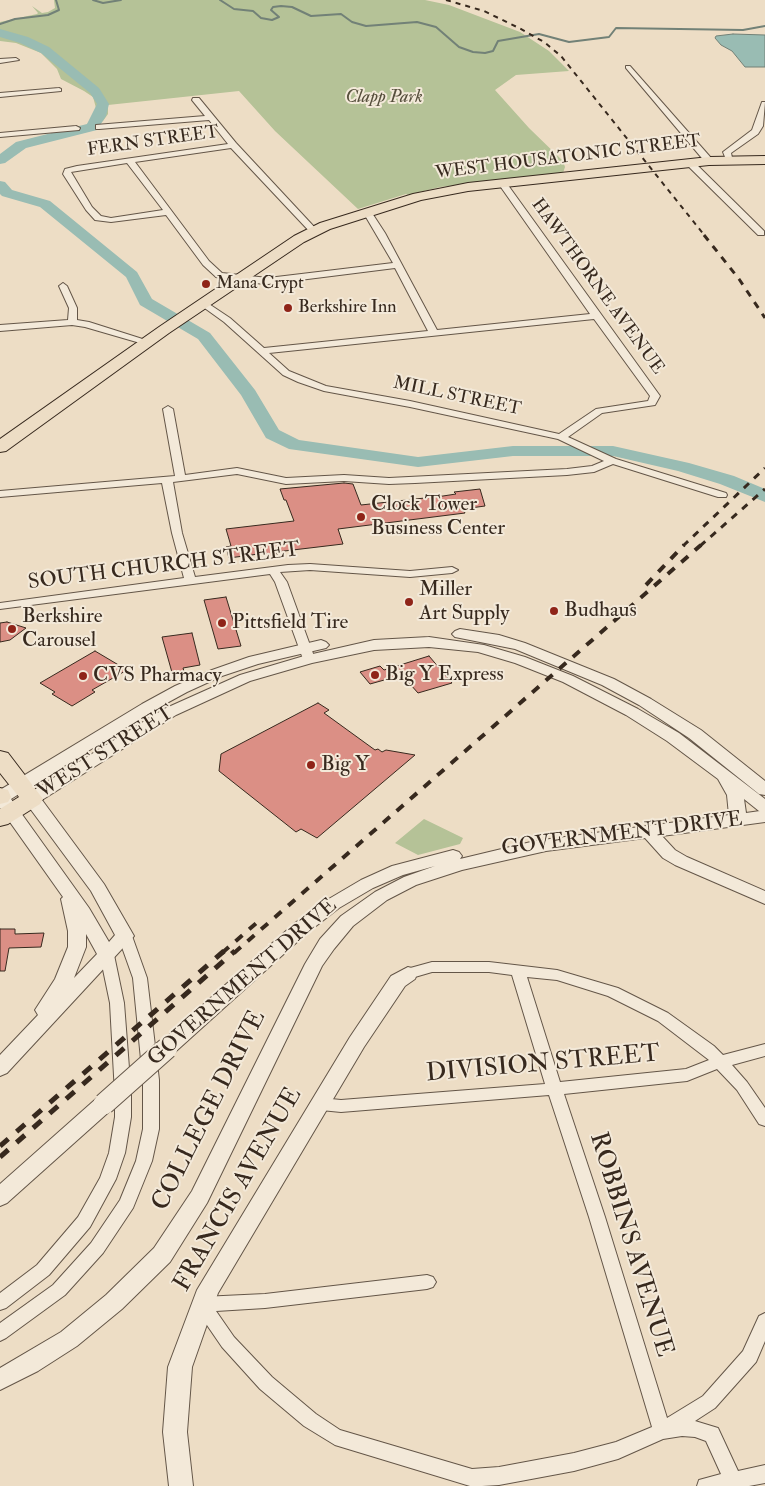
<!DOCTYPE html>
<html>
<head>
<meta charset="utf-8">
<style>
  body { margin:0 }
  canvas { display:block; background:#edddc5 }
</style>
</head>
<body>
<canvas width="765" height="1486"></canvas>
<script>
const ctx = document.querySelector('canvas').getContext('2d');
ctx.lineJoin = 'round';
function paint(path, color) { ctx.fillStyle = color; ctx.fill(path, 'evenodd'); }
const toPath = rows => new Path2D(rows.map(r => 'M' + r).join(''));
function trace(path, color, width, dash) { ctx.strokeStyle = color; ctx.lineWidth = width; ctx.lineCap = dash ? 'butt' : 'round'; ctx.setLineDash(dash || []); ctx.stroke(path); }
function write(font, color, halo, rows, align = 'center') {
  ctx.font = font + ' "IM FELL Double Pica",serif'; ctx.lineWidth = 4; ctx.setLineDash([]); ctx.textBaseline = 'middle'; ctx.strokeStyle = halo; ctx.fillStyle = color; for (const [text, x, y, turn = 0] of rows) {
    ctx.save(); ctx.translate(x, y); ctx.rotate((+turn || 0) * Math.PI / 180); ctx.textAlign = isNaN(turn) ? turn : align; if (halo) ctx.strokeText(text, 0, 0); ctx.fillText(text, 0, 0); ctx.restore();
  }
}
const green = toPath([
  [54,0,425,0,449,5,520,32,549,51,569,71,516,75,495,90,529,128,563,161,565,167,563,173,440,187,408,195,406,194,358,209,275,131,239,91,108,105,108,114,103,121,100,123,87,124,95,118,96,108,93,97,84,91,61,79,57,69,41,53,16,43,0,41,0,22,37,14,38,13,32,6,42,13,48,12,55,8],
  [424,819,463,838,460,844,418,855,395,843]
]);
const water = toPath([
  [733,34,765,35,765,67,745,67,732,51,721,45,715,38,716,36,733,34]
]);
const stream = toPath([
  [93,0,103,3,121,0],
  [220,0,234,9,253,11,261,18,272,20,279,17,271,10,273,7,281,6,292,7,311,16,341,14,352,22,366,26,417,22,436,27,459,47,473,52,485,53,493,51,498,41,539,34,569,42,609,37,616,28,743,30,765,26],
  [0,24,15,19,48,15,59,10,56,0]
]);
const river = toPath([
  [0,29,28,37,49,47,99,88,109,104,106,116,97,130,26,148,5,163,0,164,0,154,16,142,87,124,97,104,90,93,41,53,20,43,0,37,0,29],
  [0,181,5,182,12,190,50,201,137,272,152,299,210,333,255,390,279,430,299,440,418,457,513,446,613,446,689,463,734,476,765,489,765,502,720,484,678,471,613,456,513,456,418,467,289,449,266,438,241,395,198,339,140,305,126,277,40,207,2,196,0,194,0,181]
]);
const building = toPath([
  [344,483,353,484,361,505,443,496,456,494,454,492,480,489,485,506,463,509,465,513,338,529,343,544,276,552,278,558,267,559,266,553,229,558,226,547,231,546,226,529,294,521,286,500,284,500,280,489,344,483],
  [226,597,241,646,218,649,204,600,226,597],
  [7,622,26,628,10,640,0,642,0,623,7,622],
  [192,633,200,665,183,668,184,671,173,676,162,637,192,633],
  [95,651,127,670,92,690,95,692,72,706,52,694,55,692,40,683,95,651],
  [429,656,452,683,418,693,402,675,370,684,360,672,380,666,384,670,429,656],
  [318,703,329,710,324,713,375,750,378,749,382,752,386,750,415,755,317,838,301,829,296,832,219,771,221,754,318,703],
  [0,929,15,929,15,934,44,933,41,947,9,948,5,971,0,971,0,929]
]);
const minor = toPath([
  [0,59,16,58,19,60,0,63,0,59],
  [626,66,630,66,712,159,712,163,706,163,626,68,626,66],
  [59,88,61,89,61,91,0,97,0,93,59,88],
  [193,98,199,98,236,143,318,231,311,233,231,148,135,162,209,261,222,273,268,278,393,263,363,212,367,210,370,210,385,233,437,330,590,314,498,183,505,181,660,396,655,405,602,413,568,437,616,459,726,493,727,495,726,497,718,497,613,464,594,472,567,475,415,483,389,484,344,481,286,484,237,474,173,482,182,533,195,577,288,565,310,564,410,571,452,567,458,570,452,573,410,577,310,570,280,572,287,582,315,659,309,663,303,659,275,582,270,574,0,609,0,603,184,578,172,533,162,483,0,497,0,491,175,476,163,409,168,406,173,409,185,475,237,468,286,478,344,475,389,478,567,469,592,466,604,461,558,439,410,407,324,391,298,382,283,375,224,322,199,304,203,301,206,302,230,318,264,348,428,331,395,268,268,284,239,282,216,277,203,265,166,215,111,222,95,220,86,210,63,174,65,169,77,166,228,144,209,120,99,129,96,129,96,125,205,116,192,100,193,98],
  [127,163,163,210,111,218,101,216,92,207,71,172,127,163],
  [594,319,650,396,648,401,596,409,559,434,410,401,326,386,289,371,269,353,594,319],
  [762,102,765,102,763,126,758,134,731,153,733,162,727,162,723,152,752,130,762,102],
  [76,126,80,128,79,130,0,137,0,133,76,126],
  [687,161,693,161,764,231,764,235,758,235,687,165,687,161],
  [63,283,67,286,77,308,77,320,89,322,152,342,147,345,85,327,72,325,0,331,0,325,68,320,69,308,59,286,63,283],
  [125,931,130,932,132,936,147,978,159,1080,159,1129,152,1161,133,1208,103,1253,65,1295,6,1338,0,1341,0,1323,53,1285,91,1243,120,1200,136,1161,143,1129,143,1080,133,978,118,936,120,932,125,931],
  [107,950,112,951,114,955,124,1003,131,1094,131,1117,125,1153,116,1179,90,1227,49,1275,6,1308,0,1310,0,1293,37,1265,78,1217,100,1178,109,1153,115,1117,115,1094,110,1003,100,955,102,951,107,950],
  [432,962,489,962,557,970,618,988,668,1013,714,1046,723,1055,765,1044,765,1056,732,1065,747,1082,765,1108,765,1126,759,1124,737,1090,717,1069,687,1081,564,1094,605,1217,667,1418,703,1396,743,1351,759,1316,765,1313,765,1341,756,1362,715,1408,695,1421,718,1428,738,1471,765,1465,765,1483,749,1486,697,1486,699,1480,721,1474,706,1441,695,1437,682,1436,663,1439,618,1459,574,1471,499,1485,482,1486,470,1486,335,1445,304,1426,260,1389,222,1347,196,1309,193,1304,196,1299,202,1297,265,1294,427,1275,433,1277,436,1282,433,1287,427,1289,265,1308,216,1311,234,1337,272,1377,316,1414,340,1430,472,1469,499,1467,574,1453,616,1442,652,1427,589,1217,549,1095,341,1112,321,1110,316,1108,313,1104,316,1100,321,1098,341,1100,545,1084,512,975,489,972,432,972,408,979,403,978,401,974,403,970,432,962],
  [527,977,557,980,608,996,658,1021,709,1060,686,1069,560,1082,527,977]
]);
const tertiary = toPath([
  [460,629,499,635,525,643,614,679,651,699,701,730,765,781,765,795,759,794,689,738,639,705,602,685,515,649,455,637,452,634,455,631,460,629],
  [429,637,484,645,525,657,573,676,638,709,679,733,765,799,765,822,662,836,675,850,687,857,765,891,765,904,675,865,663,858,645,838,546,851,462,870,416,885,387,900,353,926,334,949,322,966,207,1203,170,1262,122,1309,77,1346,38,1371,0,1390,0,1368,61,1332,106,1295,154,1248,192,1191,305,964,320,939,341,916,375,892,404,877,435,866,403,875,373,888,339,908,307,933,174,1053,167,1055,160,1053,157,1048,160,1043,295,923,327,900,361,880,392,866,453,850,459,852,462,856,460,859,535,841,729,815,727,795,718,779,667,741,626,715,563,682,515,663,478,652,429,647,374,650,312,663,250,681,176,715,42,800,104,884,134,936,7,1073,0,1076,0,1055,38,1015,35,1010,55,979,68,947,68,931,61,899,63,897,0,808,0,790,142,704,175,686,212,670,249,657,321,640,326,642,329,645,326,648,258,664,222,676,187,692,154,710,11,799,89,908,109,942,115,935,91,891,26,803,24,799,26,795,164,709,240,675,304,656,374,640,429,637],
  [744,799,759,811,760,811,746,813,744,799],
  [86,934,97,954,74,978,86,947,86,934],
  [408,967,415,969,417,974,415,979,405,986,364,1047,218,1293,192,1367,187,1432,193,1486,169,1486,163,1432,168,1367,197,1290,350,1037,391,976,408,967],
  [104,1096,111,1098,114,1104,111,1110,7,1203,0,1206,0,1184,97,1098,104,1096]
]);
const trunk = toPath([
  [765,156,765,164,709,165,468,191,421,200,330,229,304,242,169,333,6,451,0,452,0,439,159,327,294,236,320,223,413,194,468,183,709,157,765,156],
  [0,751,8,753,43,799,40,804,8,824,0,826,0,809,19,797,0,773,0,751],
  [0,788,8,790,11,797,8,802,0,804,0,788]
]);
const railFar3 = toPath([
  [446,0,484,11,519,28,544,42,561,56,705,236]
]);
const railFar2 = toPath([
  [704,235,739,279,765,318],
  [683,546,765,468],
  [700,546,765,489]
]);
const railFar1 = toPath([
  [646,585,684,545],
  [222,953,261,919],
  [234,953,701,545]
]);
const rail = toPath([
  [0,1146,224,951],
  [0,1157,235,951]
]);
const tertiaryBridge = toPath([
  [104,1104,167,1048]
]);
const markers = [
  [206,284,5,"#8f2418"],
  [288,308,5,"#8f2418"],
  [361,517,5,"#8f2418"],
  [409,602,5,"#8f2418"],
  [554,611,5,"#8f2418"],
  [222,623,5,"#8f2418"],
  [12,629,5,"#8f2418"],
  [375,675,5,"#8f2418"],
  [83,676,5,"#8f2418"],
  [311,765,5,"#8f2418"]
];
const farParknames = [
  ["Clapp Park",384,98]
];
const farStreetnames = [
  ["FERN STREET",153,142,-8],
  ["WEST HOUSATONIC STREET",568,158,-7],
  ["HAWTHORNE AVENUE",597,287,54],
  ["MILL STREET",457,397,12]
];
const farPoinames = [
  ["Mana Crypt",216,284],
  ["Berkshire Inn",298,308]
];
const poiNames = [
  ["Clock Tower",371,505],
  ["Business Center",371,529],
  ["Miller",419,590],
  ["Art Supply",419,614],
  ["Budhaus",564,611],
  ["Berkshire",22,617],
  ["Carousel",22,641],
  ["Pittsfield Tire",232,623],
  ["Big Y Express",385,675],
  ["CVS Pharmacy",93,676],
  ["Big Y",321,765]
];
const streetNames = [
  ["SOUTH CHURCH STREET",164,567,-7],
  ["WEST STREET",106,753,-32],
  ["GOVERNMENT DRIVE",622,835,-7],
  ["GOVERNMENT DRIVE",243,983,-41]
];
const nearStreetnames = [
  ["DIVISION STREET",543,1065,-5],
  ["COLLEGE DRIVE",210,1111,-63],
  ["FRANCIS AVENUE",239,1190,-60],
  ["ROBBINS AVENUE",630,1245,73]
];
paint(green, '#b5c297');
paint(water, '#99bcb3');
trace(water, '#728177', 1);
trace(stream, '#728177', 2);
paint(river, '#99bcb3');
paint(building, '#db8f85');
trace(building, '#37291e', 1);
trace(minor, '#645648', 2);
trace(tertiary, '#645648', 2);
trace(trunk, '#37291e', 2);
paint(minor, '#f3e9d9');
paint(tertiary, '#f3e9d9');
paint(trunk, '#edddc5');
trace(railFar3, '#37291e', 2, [5, 5]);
trace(railFar2, '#37291e', 3, [7, 7]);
trace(railFar1, '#37291e', 4, [9, 9]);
trace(rail, '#37291e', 5, [11, 11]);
trace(tertiaryBridge, '#645648', 23, []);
trace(tertiaryBridge, '#f3e9d9', 21);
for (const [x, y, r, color] of markers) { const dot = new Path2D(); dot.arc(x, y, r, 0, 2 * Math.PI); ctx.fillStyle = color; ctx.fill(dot); trace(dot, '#f3e9d9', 2); }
write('italic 18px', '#564f3c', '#f3e9d9', farParknames);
write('18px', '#37291e', '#f3e9d9', farStreetnames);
write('18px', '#37291e', '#f3e9d9', farPoinames, 'left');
write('21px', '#37291e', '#f3e9d9', poiNames, 'left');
write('21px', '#37291e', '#f3e9d9', streetNames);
write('25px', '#37291e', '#f3e9d9', nearStreetnames);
</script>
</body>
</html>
